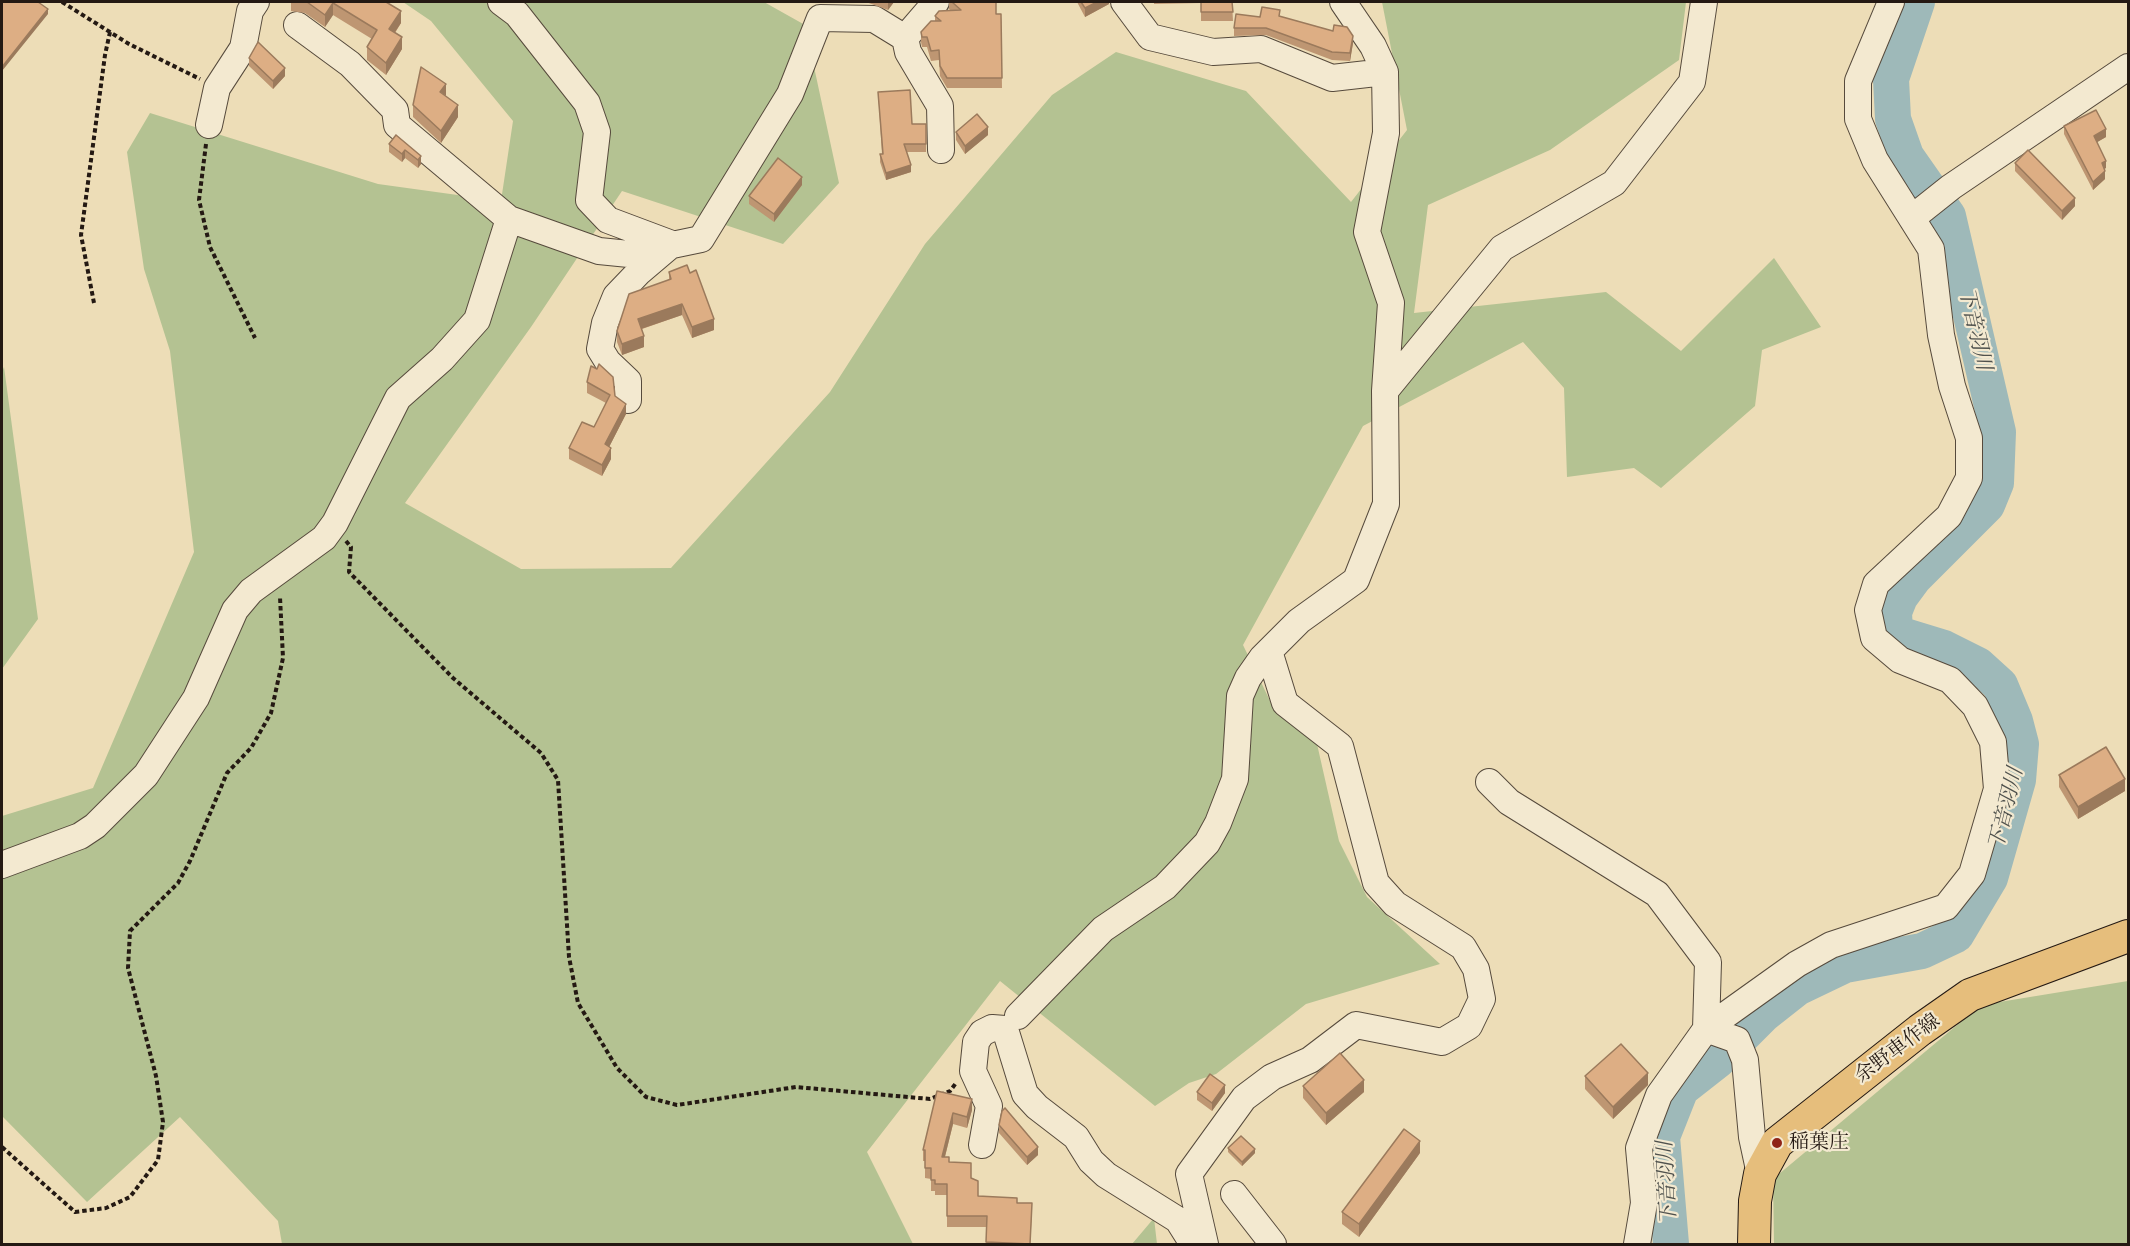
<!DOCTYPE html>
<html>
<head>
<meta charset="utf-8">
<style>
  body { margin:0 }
  #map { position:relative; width:2130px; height:1246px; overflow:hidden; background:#edddb7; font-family:"IM FELL French Canon",serif }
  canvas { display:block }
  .frame { position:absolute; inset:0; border:3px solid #241913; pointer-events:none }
</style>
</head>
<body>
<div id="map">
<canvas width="2130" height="1246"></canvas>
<div class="frame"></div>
</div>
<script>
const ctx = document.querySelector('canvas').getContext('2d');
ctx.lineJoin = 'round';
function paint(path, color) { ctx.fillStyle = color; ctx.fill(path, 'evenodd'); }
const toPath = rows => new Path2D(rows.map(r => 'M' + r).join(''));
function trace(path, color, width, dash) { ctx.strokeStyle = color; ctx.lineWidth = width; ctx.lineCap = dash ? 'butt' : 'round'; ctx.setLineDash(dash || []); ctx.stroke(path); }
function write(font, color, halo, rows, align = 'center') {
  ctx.font = font + ' "IM FELL French Canon","Noto Serif JP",serif'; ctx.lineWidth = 4.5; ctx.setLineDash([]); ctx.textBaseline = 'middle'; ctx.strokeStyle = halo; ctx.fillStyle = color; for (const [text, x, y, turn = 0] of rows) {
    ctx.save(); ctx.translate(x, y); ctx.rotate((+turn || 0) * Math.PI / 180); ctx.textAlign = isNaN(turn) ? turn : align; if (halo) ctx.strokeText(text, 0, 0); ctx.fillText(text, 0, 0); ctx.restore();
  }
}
const green = toPath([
  [403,2,764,2,805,25,839,183,783,244,622,191,531,327,405,503,521,569,671,568,830,392,925,244,1052,95,1116,52,1246,91,1351,202,1407,130,1382,2,1686,2,1679,60,1550,150,1428,205,1414,313,1606,292,1681,351,1774,258,1821,327,1762,350,1755,406,1661,488,1634,468,1567,477,1564,388,1523,342,1363,426,1243,645,1273,707,1317,744,1339,841,1367,897,1440,964,1306,1004,1216,1074,1189,1083,1155,1106,1000,981,867,1152,913,1244,282,1244,278,1221,180,1117,87,1202,2,1116,2,816,93,788,194,552,170,351,144,269,127,152,150,113,378,184,501,201,513,121,431,21],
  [4,367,38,619,2,669,2,372],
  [2128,981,2128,1244,1774,1244,1773,1179,1981,1005],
  [1154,1218,1157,1244,1132,1244]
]);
const river = toPath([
  [1671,1244,1662,1137,1681,1089,1718,1060,1764,1014,1797,988,1845,965,1922,951,1956,935,1990,878,2018,780,2021,744,2015,721,2000,685,1978,665,1944,648,1895,633,1894,612,1900,597,1914,578,1987,505,1996,483,1998,432,1948,216,1906,156,1893,119,1891,79,1917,2]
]);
const path = toPath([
  [62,2,129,44,200,79],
  [206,144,199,200,210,247,255,338],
  [94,303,81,235,105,55,110,32],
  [346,541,351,547,349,572,453,678,541,753,558,780,569,957,578,1003,617,1068,646,1097,677,1105,796,1087,930,1099,950,1091,956,1083],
  [2,1147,75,1212,106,1208,130,1197,158,1160,163,1122,156,1076,128,968,130,931,178,883,190,861,227,773,251,748,271,713,283,658,280,597]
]);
const minor = toPath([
  [501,2,517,14,587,103,597,132,589,200,608,220,672,244,639,272,616,296,605,323,600,349,608,362,628,381,628,400],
  [1343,2,1373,46,1385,72],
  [297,25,350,64,395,110,397,125,509,219,599,251,629,254,701,239,790,94,820,18,874,19,905,38,936,2],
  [905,38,908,52,940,106,941,150],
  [209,125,217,88,243,48,250,11,256,2],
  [1912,218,1951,187,2128,67],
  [1385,391,1502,248,1614,183,1692,82,1704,2],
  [1489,782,1509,802,1657,894,1708,962,1706,1029],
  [2,865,80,836,95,826,146,775,196,698,235,610,251,591,324,538,335,523,398,398,442,359,477,320,509,219],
  [1018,1016,1103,929,1165,887,1207,843,1218,823,1235,779,1240,696,1248,678,1262,658,1299,621,1356,580,1386,504,1385,391,1391,303,1367,232,1386,133,1385,72,1332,78,1261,49,1213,52,1150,37,1124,2],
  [1706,1029,1737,1040,1745,1060,1752,1137,1760,1174],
  [982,1145,989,1106,973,1071,976,1042,982,1033,992,1028,1005,1029,1025,1094,1037,1107,1076,1137,1091,1161,1106,1175,1178,1220,1193,1244],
  [1234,1194,1273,1244],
  [1205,1244,1189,1174,1244,1098,1272,1077,1310,1060,1356,1025,1442,1042,1469,1026,1482,999,1476,969,1463,947,1395,904,1376,883,1340,746,1285,703,1269,651],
  [1637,1244,1644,1203,1639,1148,1659,1095,1706,1029,1797,964,1831,945,1946,907,1972,874,1997,789,1993,742,1975,706,1950,680,1900,660,1874,638,1868,610,1876,584,1949,516,1969,478,1969,438,1952,386,1941,335,1931,249,1875,160,1858,119,1858,81,1891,2]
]);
const major = toPath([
  [1754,1244,1755,1201,1760,1174,1777,1143,1920,1030,1970,995,2128,936]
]);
const wall = toPath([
  [291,2,386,2,401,23,395,33,402,49,386,75,367,60,367,47,372,39,333,15,325,27,305,13,291,11],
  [866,2,894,2,888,10],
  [949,2,996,2,996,14,1001,14,1002,88,947,88,940,76,939,60,931,61,927,47,922,47,921,42,921,32,935,21,935,16,951,11,949,9],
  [1077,2,1109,2,1109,4,1085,17],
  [1154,2,1232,2,1233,21,1201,21,1201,3,1154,4],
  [1280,16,1353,43,1350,61,1332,60,1266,35,1234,36,1234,28,1260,17],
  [249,58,285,76,273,89,249,66],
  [878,92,912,124,926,124,926,152,907,152,911,172,886,180,880,162,880,154,882,154],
  [445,96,458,117,441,143,413,117,413,105],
  [2064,126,2106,137,2097,142,2106,168,2104,169,2105,179,2093,190,2064,134],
  [956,132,988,135,965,154,956,140],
  [396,135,421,156,421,164,418,168,405,158,402,162,389,152,389,144],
  [2015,163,2075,206,2062,220,2015,171],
  [802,185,774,222,749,204,749,196],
  [669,272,714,330,692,338,682,315,642,329,644,347,622,355,617,342,617,331,669,279],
  [587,382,615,396,626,414,609,447,611,459,602,476,569,459,569,448,594,427,606,403,587,393],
  [2059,775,2125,791,2078,819,2059,787],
  [1585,1076,1648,1085,1613,1119,1585,1089],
  [1303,1086,1364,1092,1326,1125,1303,1098],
  [937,1091,972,1110,967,1128,953,1124,945,1157,949,1162,971,1178,978,1196,1017,1203,1032,1214,1030,1245,986,1245,986,1227,947,1227,947,1195,935,1195,935,1191,931,1191,931,1179,925,1178,925,1161,923,1161,923,1150],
  [1197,1092,1225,1093,1212,1111,1197,1100],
  [999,1125,1038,1155,1027,1165,999,1133],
  [1228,1148,1255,1153,1242,1166,1228,1152],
  [1420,1153,1359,1237,1342,1224,1342,1212]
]);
const shadedWall = toPath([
  [888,2,894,2,888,10],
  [1097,2,1109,2,1109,4,1085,17,1085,8],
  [333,3,333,15,325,27,325,15],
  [48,9,48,14,2,71,2,67],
  [401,11,401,23,389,41,389,29],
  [1353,36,1353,43,1350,61,1350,53],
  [402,37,402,49,386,75,386,63],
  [285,68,285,76,273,89,273,81],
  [446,84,446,96,440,92],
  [458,105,458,117,441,143,441,131],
  [988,127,988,135,965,154,965,146],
  [2106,129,2106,137,2094,144,2094,136],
  [405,150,405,158,402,162,402,154],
  [421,156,421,164,418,168,418,160],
  [2106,161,2106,168,2102,170,2102,163],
  [911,165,911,172,886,180,886,173],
  [2105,171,2105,179,2093,190,2093,182],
  [802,177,802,185,774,222,774,214],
  [2075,198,2075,206,2062,220,2062,211],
  [682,304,682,315,638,330,638,319],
  [714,319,714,330,692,338,692,327],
  [644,336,644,347,622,355,622,344],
  [626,404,626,414,605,455,605,444],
  [611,448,611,459,602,476,602,465],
  [2125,779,2125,791,2078,819,2078,807],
  [1648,1073,1648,1085,1613,1119,1613,1107],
  [1364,1080,1364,1092,1326,1125,1326,1113],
  [1225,1085,1225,1093,1212,1111,1212,1103],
  [972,1099,972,1110,967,1128,967,1117],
  [953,1113,953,1124,942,1168,942,1157],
  [1420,1141,1420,1153,1359,1237,1359,1224],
  [1038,1147,1038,1155,1027,1165,1027,1157],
  [1255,1149,1255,1153,1242,1166,1242,1162]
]);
const building = toPath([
  [2,2,38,2,48,9,2,67,2,2],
  [307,2,386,2,401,11,389,29,402,37,386,63,367,47,377,30,333,3,325,15,307,2],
  [952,2,996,2,996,14,1001,14,1002,78,947,78,940,66,939,50,931,51,927,37,922,37,921,32,931,21,941,21,935,16,939,11,961,10,952,2],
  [1081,2,1097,2,1085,8,1081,2],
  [1201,2,1232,2,1233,12,1201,12,1201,2],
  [1262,7,1280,10,1279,16,1333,31,1334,25,1347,27,1353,36,1350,53,1332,52,1266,28,1234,28,1236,14,1260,17,1262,7],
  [258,42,285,68,273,81,249,58,258,42],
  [421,67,446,84,440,92,458,105,441,131,413,105,421,67],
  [910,90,912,124,926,124,926,144,904,144,911,165,886,173,880,154,883,154,878,92,910,90],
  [2096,110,2106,129,2094,136,2106,161,2102,163,2105,171,2093,182,2064,126,2096,110],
  [977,114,988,127,965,146,956,132,977,114],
  [396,135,421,156,418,160,405,150,402,154,389,144,396,135],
  [2028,150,2075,198,2062,211,2015,163,2028,150],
  [778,158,802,177,774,214,749,196,778,158],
  [687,265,690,273,696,270,714,319,692,327,682,304,638,319,644,336,622,344,617,331,629,294,671,279,669,272,687,265],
  [599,364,613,377,615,396,626,404,605,444,611,448,602,465,569,448,582,422,594,427,610,395,587,382,591,366,597,369,599,364],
  [2106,747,2125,779,2078,807,2059,775,2106,747],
  [1621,1044,1648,1073,1613,1107,1585,1076,1621,1044],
  [1340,1053,1364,1080,1326,1113,1303,1086,1340,1053],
  [1210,1074,1225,1085,1212,1103,1197,1092,1210,1074],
  [937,1091,972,1099,967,1117,953,1113,942,1157,949,1157,949,1162,971,1163,971,1178,978,1181,978,1196,1017,1198,1017,1203,1032,1203,1030,1244,986,1242,987,1216,947,1216,947,1184,935,1184,935,1180,931,1180,931,1168,925,1168,925,1150,923,1150,937,1091],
  [1005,1108,1038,1147,1027,1157,999,1125,1002,1111,1005,1108],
  [1404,1129,1420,1141,1359,1224,1342,1212,1404,1129],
  [1241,1136,1255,1149,1242,1162,1228,1148,1241,1136]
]);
const markers = [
  [1777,1143,6,"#8f2418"]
];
const streetNames = [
  ["余野車作線",1898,1049,-37]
];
const poiNames = [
  ["稲葉庄",1789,1143]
];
const waterNames = [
  ["下音羽川",1974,329,77],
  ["下音羽川",2007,809,-76],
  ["下音羽川",1668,1183,-93]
];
paint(green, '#b4c292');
trace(river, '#9eb9b9', 36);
trace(minor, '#564a3c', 28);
trace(major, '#241913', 34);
trace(path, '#241913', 4, [4.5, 3]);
trace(minor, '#f3e9d0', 26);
trace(major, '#e6be7c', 32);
paint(wall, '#be9672');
paint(shadedWall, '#9b7a5c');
paint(building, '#ddae84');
trace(building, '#9b7a5c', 1.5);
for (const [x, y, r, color] of markers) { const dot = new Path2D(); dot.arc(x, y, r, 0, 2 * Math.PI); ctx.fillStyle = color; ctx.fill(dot); trace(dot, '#f3e9d0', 2); }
write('20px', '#241913', '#f3e9d0', streetNames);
write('20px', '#241913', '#f3e9d0', poiNames, 'left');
write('italic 21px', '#4f514d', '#f3e9d0', waterNames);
</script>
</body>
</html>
